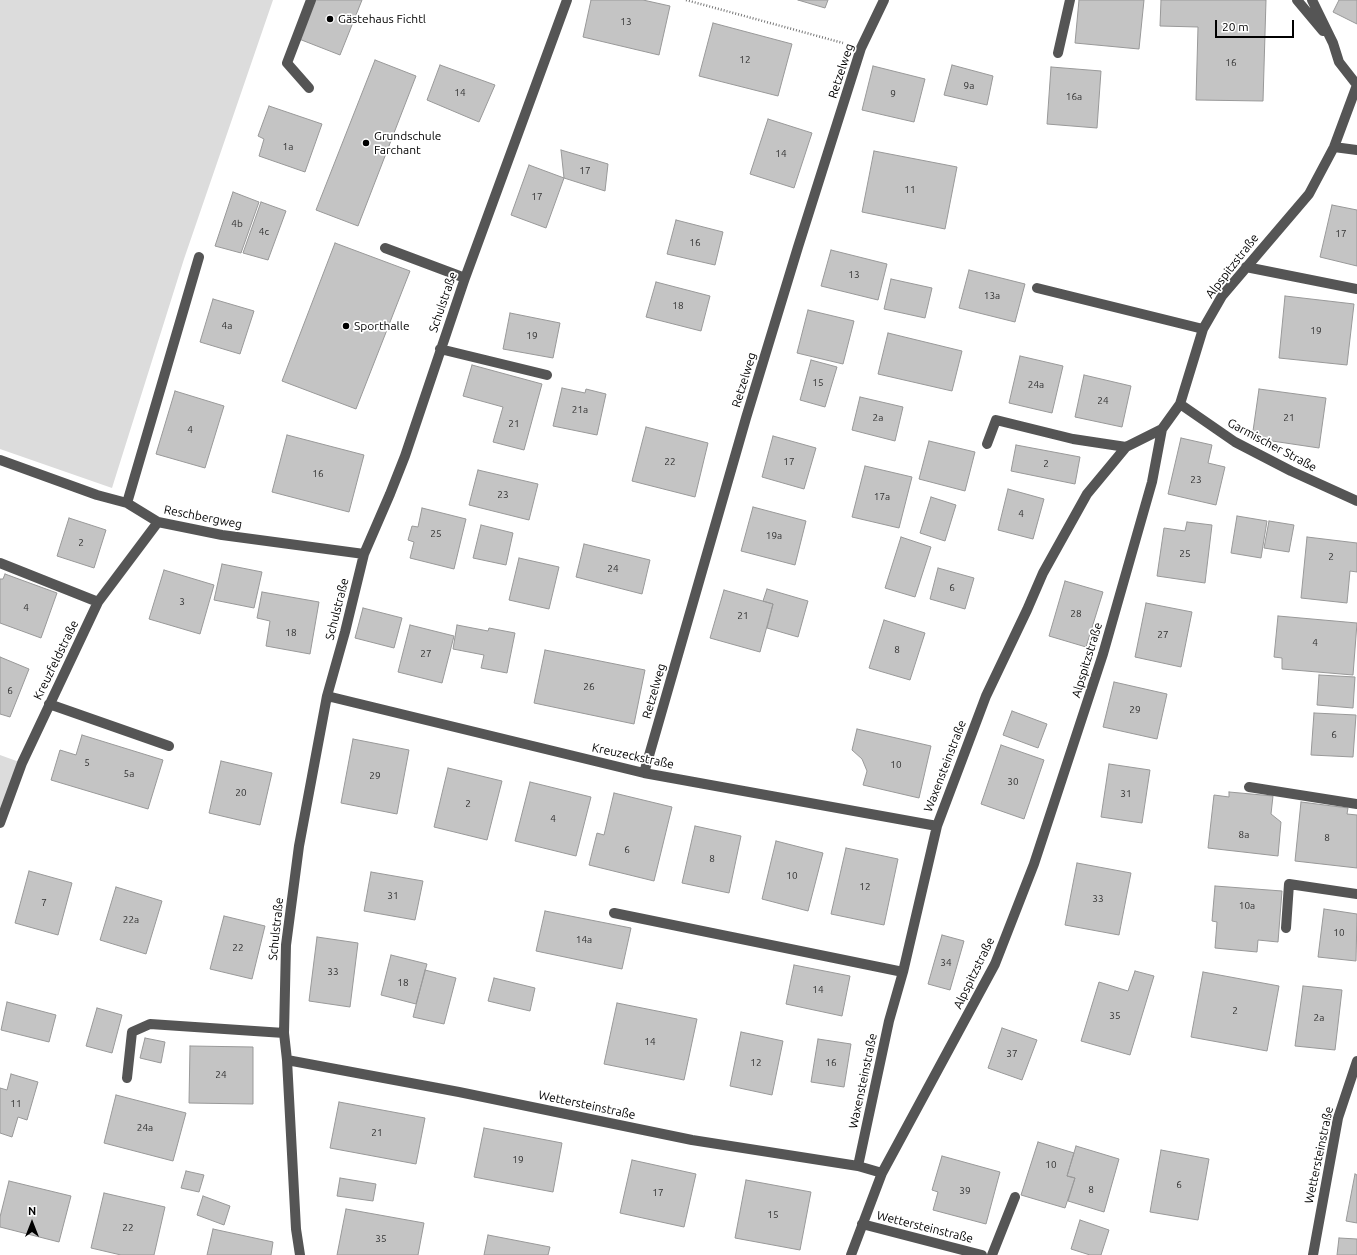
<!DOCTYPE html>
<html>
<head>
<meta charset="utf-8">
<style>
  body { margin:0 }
  #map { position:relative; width:1357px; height:1255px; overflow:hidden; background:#fff; font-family:Ubuntu,sans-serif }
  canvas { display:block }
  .north { position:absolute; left:12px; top:1203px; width:40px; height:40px; -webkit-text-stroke:3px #fff; paint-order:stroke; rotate:0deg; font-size:11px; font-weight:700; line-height:16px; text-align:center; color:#000 }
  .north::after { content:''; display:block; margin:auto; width:14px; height:18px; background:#000; clip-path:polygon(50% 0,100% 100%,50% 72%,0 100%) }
  .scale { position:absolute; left:1215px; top:20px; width:79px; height:18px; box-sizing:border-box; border:2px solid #000; border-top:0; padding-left:5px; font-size:12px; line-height:14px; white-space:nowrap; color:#000; -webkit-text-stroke:3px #fff; paint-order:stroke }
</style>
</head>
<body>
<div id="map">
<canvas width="1357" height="1255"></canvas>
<div class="north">N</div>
<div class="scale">20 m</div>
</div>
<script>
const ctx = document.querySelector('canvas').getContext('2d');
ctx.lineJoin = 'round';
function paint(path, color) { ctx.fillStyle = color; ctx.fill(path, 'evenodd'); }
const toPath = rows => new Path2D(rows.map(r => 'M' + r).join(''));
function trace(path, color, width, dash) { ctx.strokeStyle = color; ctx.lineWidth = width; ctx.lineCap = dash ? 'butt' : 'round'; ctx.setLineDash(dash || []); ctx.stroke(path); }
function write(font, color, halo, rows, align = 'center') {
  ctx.font = font + ' Ubuntu,sans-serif'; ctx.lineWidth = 3.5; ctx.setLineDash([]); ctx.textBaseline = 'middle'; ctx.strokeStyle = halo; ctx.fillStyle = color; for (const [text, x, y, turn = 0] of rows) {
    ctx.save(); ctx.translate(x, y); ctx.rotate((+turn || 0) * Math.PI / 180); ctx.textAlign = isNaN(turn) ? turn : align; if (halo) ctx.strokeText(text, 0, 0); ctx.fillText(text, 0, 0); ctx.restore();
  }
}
const green = toPath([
  [0,0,273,0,184,259,112,488,0,449],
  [0,755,22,763,0,823]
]);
const building = toPath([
  [314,0,362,0,340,55,299,39,314,0],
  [591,0,643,0,670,6,659,55,583,37,591,0],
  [798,0,828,0,825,8,798,0],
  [1079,0,1144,0,1139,49,1075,43,1079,0],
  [1161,0,1266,0,1263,101,1196,100,1198,27,1160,26,1161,0],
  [1339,0,1357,0,1357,24,1333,12,1339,0],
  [713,23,792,44,778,96,699,76,713,23],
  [375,60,416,76,358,226,316,210,375,60],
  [440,65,495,85,479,122,427,100,440,65],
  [952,65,993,76,987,105,944,95,952,65],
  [873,66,925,79,914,122,862,110,873,66],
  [1051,67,1101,71,1097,128,1047,124,1051,67],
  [269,106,322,124,305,172,259,156,264,139,258,136,269,106],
  [768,119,812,133,794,188,750,174,768,119],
  [561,150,608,164,605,191,564,178,561,150],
  [874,151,957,167,945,229,862,212,874,151],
  [529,165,564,178,546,228,511,215,529,165],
  [233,192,259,202,241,253,215,246,233,192],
  [261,202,286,211,268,260,243,253,261,202],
  [1332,205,1357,210,1357,266,1320,257,1332,205],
  [676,220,723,232,715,265,667,254,676,220],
  [335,243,410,271,356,409,282,381,335,243],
  [831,250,887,264,878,300,821,286,831,250],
  [969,270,1025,284,1015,322,959,308,969,270],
  [891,279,932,288,925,318,884,309,891,279],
  [656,282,710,296,701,331,646,317,656,282],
  [1285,296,1354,304,1347,365,1279,358,1285,296],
  [213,299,254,311,240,354,200,342,213,299],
  [808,310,854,321,843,364,797,353,808,310],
  [510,313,560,323,553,358,503,349,510,313],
  [888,333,962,351,952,391,878,374,888,333],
  [1020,356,1063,366,1052,413,1009,403,1020,356],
  [811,360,837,367,825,407,800,400,811,360],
  [472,365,542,384,524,450,493,442,503,407,463,396,472,365],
  [1084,375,1131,386,1122,427,1075,417,1084,375],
  [562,388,585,393,586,389,606,394,597,435,553,426,562,388],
  [1259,389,1326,398,1319,448,1252,438,1259,389],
  [175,391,224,406,205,468,156,454,175,391],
  [860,397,903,407,895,441,852,430,860,397],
  [646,427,708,443,695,497,632,481,646,427],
  [287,435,364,455,349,512,272,492,287,435],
  [773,436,816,448,804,489,762,477,773,436],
  [1181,438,1212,445,1208,463,1225,467,1216,505,1168,494,1181,438],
  [929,441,975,452,965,491,919,479,929,441],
  [1016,445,1080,457,1075,484,1011,471,1016,445],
  [865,466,912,477,899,528,852,517,865,466],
  [478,470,538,484,529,520,469,505,478,470],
  [1008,489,1044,499,1033,539,998,530,1008,489],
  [931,497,956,505,945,541,920,533,931,497],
  [753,507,806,521,795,565,741,551,753,507],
  [422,508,466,519,454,569,410,558,414,542,408,540,412,526,418,527,422,508],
  [1237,516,1267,521,1261,558,1231,553,1237,516],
  [69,518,106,530,94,568,57,556,69,518],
  [1269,521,1294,525,1289,552,1264,548,1269,521],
  [1187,522,1212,525,1205,583,1157,576,1164,528,1185,531,1187,522],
  [481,525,513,533,506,565,473,558,481,525],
  [901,537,931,547,915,597,885,588,901,537],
  [1307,537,1357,543,1357,572,1350,571,1347,603,1301,598,1307,537],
  [584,544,650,560,642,594,576,577,584,544],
  [519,558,559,567,549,609,509,600,519,558],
  [222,564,262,572,254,608,214,600,222,564],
  [938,568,974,578,965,609,930,599,938,568],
  [164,570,214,585,200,634,149,619,164,570],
  [5,574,57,593,41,638,0,623,0,579,3,579,5,574],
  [1065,581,1103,592,1086,647,1049,636,1065,581],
  [767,589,808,601,798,637,767,628,773,604,763,601,767,589],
  [724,590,773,604,760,652,710,638,724,590],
  [262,592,319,602,310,654,266,646,270,621,257,618,262,592],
  [1146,603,1192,612,1181,667,1135,657,1146,603],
  [363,608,402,618,394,648,355,638,363,608],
  [1278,616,1357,623,1353,675,1282,669,1282,658,1274,657,1278,616],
  [884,620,925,633,910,680,869,668,884,620],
  [410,625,454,636,442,683,398,672,410,625],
  [457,625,488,631,489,628,515,633,507,673,481,668,484,655,453,649,457,625],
  [545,650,645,670,634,724,534,703,545,650],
  [0,657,29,669,10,717,0,714,0,657],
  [1319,675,1355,677,1353,708,1317,705,1319,675],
  [1114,682,1167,694,1157,739,1103,727,1114,682],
  [1012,711,1047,724,1038,748,1003,735,1012,711],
  [1314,713,1356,715,1353,757,1311,755,1314,713],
  [857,729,931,746,919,798,863,785,867,771,862,759,852,750,857,729],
  [82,735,163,760,148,809,51,780,60,750,76,755,82,735],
  [353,739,409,750,397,814,341,803,353,739],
  [1001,745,1044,760,1024,819,981,804,1001,745],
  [221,761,272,773,260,825,209,813,221,761],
  [1109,764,1150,770,1142,823,1101,817,1109,764],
  [448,768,502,781,487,840,434,827,448,768],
  [530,782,591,797,576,856,515,841,530,782],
  [1229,792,1273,796,1271,814,1281,822,1278,856,1208,848,1214,795,1229,797,1229,792],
  [614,793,672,807,654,881,589,865,597,833,604,835,614,793],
  [1301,802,1348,808,1347,814,1357,815,1357,868,1295,861,1301,802],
  [695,826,741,836,729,893,682,883,695,826],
  [776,841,823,853,808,911,762,899,776,841],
  [846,848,898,859,884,925,831,914,846,848],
  [1077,863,1131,873,1119,935,1065,925,1077,863],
  [29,871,72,883,58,935,15,923,29,871],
  [371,872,423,881,415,920,364,911,371,872],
  [1215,886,1282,891,1278,942,1258,940,1257,952,1215,948,1217,922,1212,921,1215,886],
  [116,887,162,901,146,954,100,940,116,887],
  [1324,909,1357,914,1356,961,1318,957,1324,909],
  [545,911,631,928,622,969,536,951,545,911],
  [224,916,265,926,252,979,210,969,224,916],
  [942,935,964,941,950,990,928,984,942,935],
  [317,937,358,943,350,1007,309,1001,317,937],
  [391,955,427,964,416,1004,381,995,391,955],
  [794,965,850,976,842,1016,786,1004,794,965],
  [425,970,456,978,444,1024,413,1017,425,970],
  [1135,971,1154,976,1130,1055,1081,1041,1099,982,1128,991,1135,971],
  [1203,972,1279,986,1267,1051,1191,1037,1203,972],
  [494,978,535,988,530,1011,488,1001,494,978],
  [1303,986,1342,990,1335,1050,1295,1046,1303,986],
  [7,1002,56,1015,49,1042,1,1030,7,1002],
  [617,1003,697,1019,684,1080,604,1064,617,1003],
  [97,1008,122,1015,112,1053,86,1046,97,1008],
  [1002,1028,1037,1040,1022,1080,988,1068,1002,1028],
  [741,1032,783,1041,772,1095,730,1086,741,1032],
  [145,1038,165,1042,161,1063,140,1058,145,1038],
  [818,1039,851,1044,844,1087,811,1082,818,1039],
  [190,1046,253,1047,253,1104,189,1103,190,1046],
  [11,1074,38,1082,27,1120,18,1117,12,1137,0,1133,0,1088,7,1090,11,1074],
  [116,1095,186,1113,173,1161,104,1143,116,1095],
  [339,1102,425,1118,416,1164,330,1148,339,1102],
  [484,1128,562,1143,553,1192,474,1177,484,1128],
  [1038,1142,1074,1153,1067,1176,1075,1178,1065,1208,1021,1195,1038,1142],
  [1076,1146,1119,1159,1104,1212,1068,1201,1075,1178,1067,1176,1076,1146],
  [1161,1150,1209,1159,1198,1220,1150,1212,1161,1150],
  [942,1156,1000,1172,986,1224,933,1210,938,1192,932,1190,942,1156],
  [632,1160,696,1174,684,1227,620,1213,632,1160],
  [186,1171,204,1175,199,1192,181,1188,186,1171],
  [1355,1174,1357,1175,1357,1223,1346,1221,1355,1174],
  [340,1178,376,1184,373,1201,337,1196,340,1178],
  [746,1180,811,1192,800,1250,735,1238,746,1180],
  [9,1181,71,1196,59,1242,0,1227,0,1217,9,1181],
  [104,1193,165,1207,154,1255,121,1255,91,1248,104,1193],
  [203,1196,230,1206,224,1225,197,1215,203,1196],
  [346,1209,424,1223,418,1255,337,1255,346,1209],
  [1080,1220,1109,1230,1101,1255,1090,1255,1071,1249,1080,1220],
  [213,1229,273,1242,271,1255,207,1255,213,1229],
  [488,1235,550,1247,548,1255,484,1255,488,1235],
  [1339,1238,1357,1239,1357,1255,1337,1255,1339,1238]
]);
const path = toPath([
  [686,0,843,43]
]);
const minor = toPath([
  [1297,0,1323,31],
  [1312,0,1333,43,1339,62,1357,85],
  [1058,53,1070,0],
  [309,88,287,63,311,0],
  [1334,147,1357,150],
  [385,248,465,278],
  [1246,267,1357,289],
  [1037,288,1203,329],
  [440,349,547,375],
  [1180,404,1235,442,1291,471,1357,501],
  [987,444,996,420,1073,439,1126,447],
  [0,460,97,495,127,503,158,522,222,535,364,554],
  [127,503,199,257],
  [0,563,98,602],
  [327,696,644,773,937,826],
  [49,704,169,746],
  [644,773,746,418,798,247,861,48,884,0],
  [1249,787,1357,804],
  [0,823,22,763,98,602,158,522],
  [614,913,903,972],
  [1286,928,1289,884,1357,894],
  [287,1060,459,1092,692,1140,858,1166,882,1173],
  [127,1078,132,1032,150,1024,284,1033],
  [858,1166,889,1021,903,972,937,826,986,696,1027,610,1043,573,1087,494,1126,447,1162,429],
  [862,1224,982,1255],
  [300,1255,296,1229,287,1060,284,1033,286,945,299,846,327,696,345,632,364,554,390,494,405,456,465,278,567,0],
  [851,1255,882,1173,995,964,1034,864,1103,654,1152,482,1162,429,1180,404,1203,329,1222,296,1309,194,1334,147,1357,85],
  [992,1255,1015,1197],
  [1313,1255,1338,1118,1357,1061]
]);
const markers = [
  [330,19,4,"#000"],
  [366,143,4,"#000"],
  [346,326,4,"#000"]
];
const numberNames = [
  ["13",626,22],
  ["12",745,60],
  ["16",1231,63],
  ["9a",969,86],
  ["14",460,93],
  ["9",893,94],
  ["16a",1074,97],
  ["1a",288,147],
  ["14",781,154],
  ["17",585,171],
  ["11",910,190],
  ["17",537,197],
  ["4b",237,224],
  ["4c",264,232],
  ["17",1341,234],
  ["16",695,243],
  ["13",854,275],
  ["13a",992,296],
  ["18",678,306],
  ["4a",227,326],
  ["19",1316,331],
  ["19",532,336],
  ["15",818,383],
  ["24a",1036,385],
  ["24",1103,401],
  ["21a",580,410],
  ["2a",878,418],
  ["21",1289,418],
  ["21",514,424],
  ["4",190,430],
  ["22",670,462],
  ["17",789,462],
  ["2",1046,464],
  ["16",318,474],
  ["23",1196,480],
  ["23",503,495],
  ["17a",882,497],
  ["4",1021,514],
  ["25",436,534],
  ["19a",774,536],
  ["2",81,543],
  ["25",1185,554],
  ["2",1331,557],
  ["24",613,569],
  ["6",952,588],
  ["3",182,602],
  ["4",26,608],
  ["28",1076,614],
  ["21",743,616],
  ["18",291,633],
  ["27",1163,635],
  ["4",1315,643],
  ["8",897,650],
  ["27",426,654],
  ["26",589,687],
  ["6",10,691],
  ["29",1135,710],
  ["6",1334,735],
  ["5",87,763],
  ["10",896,765],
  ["5a",129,774],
  ["29",375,776],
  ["30",1013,782],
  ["20",241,793],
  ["31",1126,794],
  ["2",468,804],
  ["4",553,819],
  ["8a",1244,835],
  ["8",1327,838],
  ["6",627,850],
  ["8",712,859],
  ["10",792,876],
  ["12",865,887],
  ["31",393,896],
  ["33",1098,899],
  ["7",44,903],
  ["10a",1247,906],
  ["22a",131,920],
  ["10",1339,933],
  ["14a",584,940],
  ["22",238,948],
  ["34",946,963],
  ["33",333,972],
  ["18",403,983],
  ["14",818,990],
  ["2",1235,1011],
  ["35",1115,1016],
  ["2a",1319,1018],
  ["14",650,1042],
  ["37",1012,1054],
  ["12",756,1063],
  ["16",831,1063],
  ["24",221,1075],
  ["11",16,1104],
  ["24a",145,1128],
  ["21",377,1133],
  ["19",518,1160],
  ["10",1051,1165],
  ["6",1179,1185],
  ["8",1091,1190],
  ["39",965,1191],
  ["17",658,1193],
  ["15",773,1215],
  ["22",128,1228],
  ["35",381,1239]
];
const poiNames = [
  ["Gästehaus Fichtl",338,19],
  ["Grundschule",374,136],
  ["Farchant",374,150],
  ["Sporthalle",354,326]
];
const streetNames = [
  ["Retzelweg",841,71,-72],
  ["Alpspitzstraße",1232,266,-52],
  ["Schulstraße",443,302,-71],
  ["Retzelweg",744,380,-73],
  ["Garmischer Straße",1272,445,28],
  ["Reschbergweg",203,517,11],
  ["Schulstraße",337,609,-76],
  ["Kreuzfeldstraße",56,660,-64],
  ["Alpspitzstraße",1087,660,-73],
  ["Retzelweg",654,691,-74],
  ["Kreuzeckstraße",633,756,12],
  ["Waxensteinstraße",945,766,-69],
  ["Schulstraße",276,929,-84],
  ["Alpspitzstraße",974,973,-64],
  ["Waxensteinstraße",863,1081,-78],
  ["Wettersteinstraße",587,1105,12],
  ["Wettersteinstraße",1319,1155,-78],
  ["Wettersteinstraße",925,1227,14]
];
paint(green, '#dcdcdc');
paint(building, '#c4c4c4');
trace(building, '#999', 1);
trace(path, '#777', 2.5, [1, 2]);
trace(minor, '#555', 10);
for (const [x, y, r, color] of markers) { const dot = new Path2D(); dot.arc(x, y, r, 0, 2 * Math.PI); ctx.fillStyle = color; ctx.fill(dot); trace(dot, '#fff', 1.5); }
write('10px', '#313131', null, numberNames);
write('12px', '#000', '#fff', poiNames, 'left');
write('12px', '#000', '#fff', streetNames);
</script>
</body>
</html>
